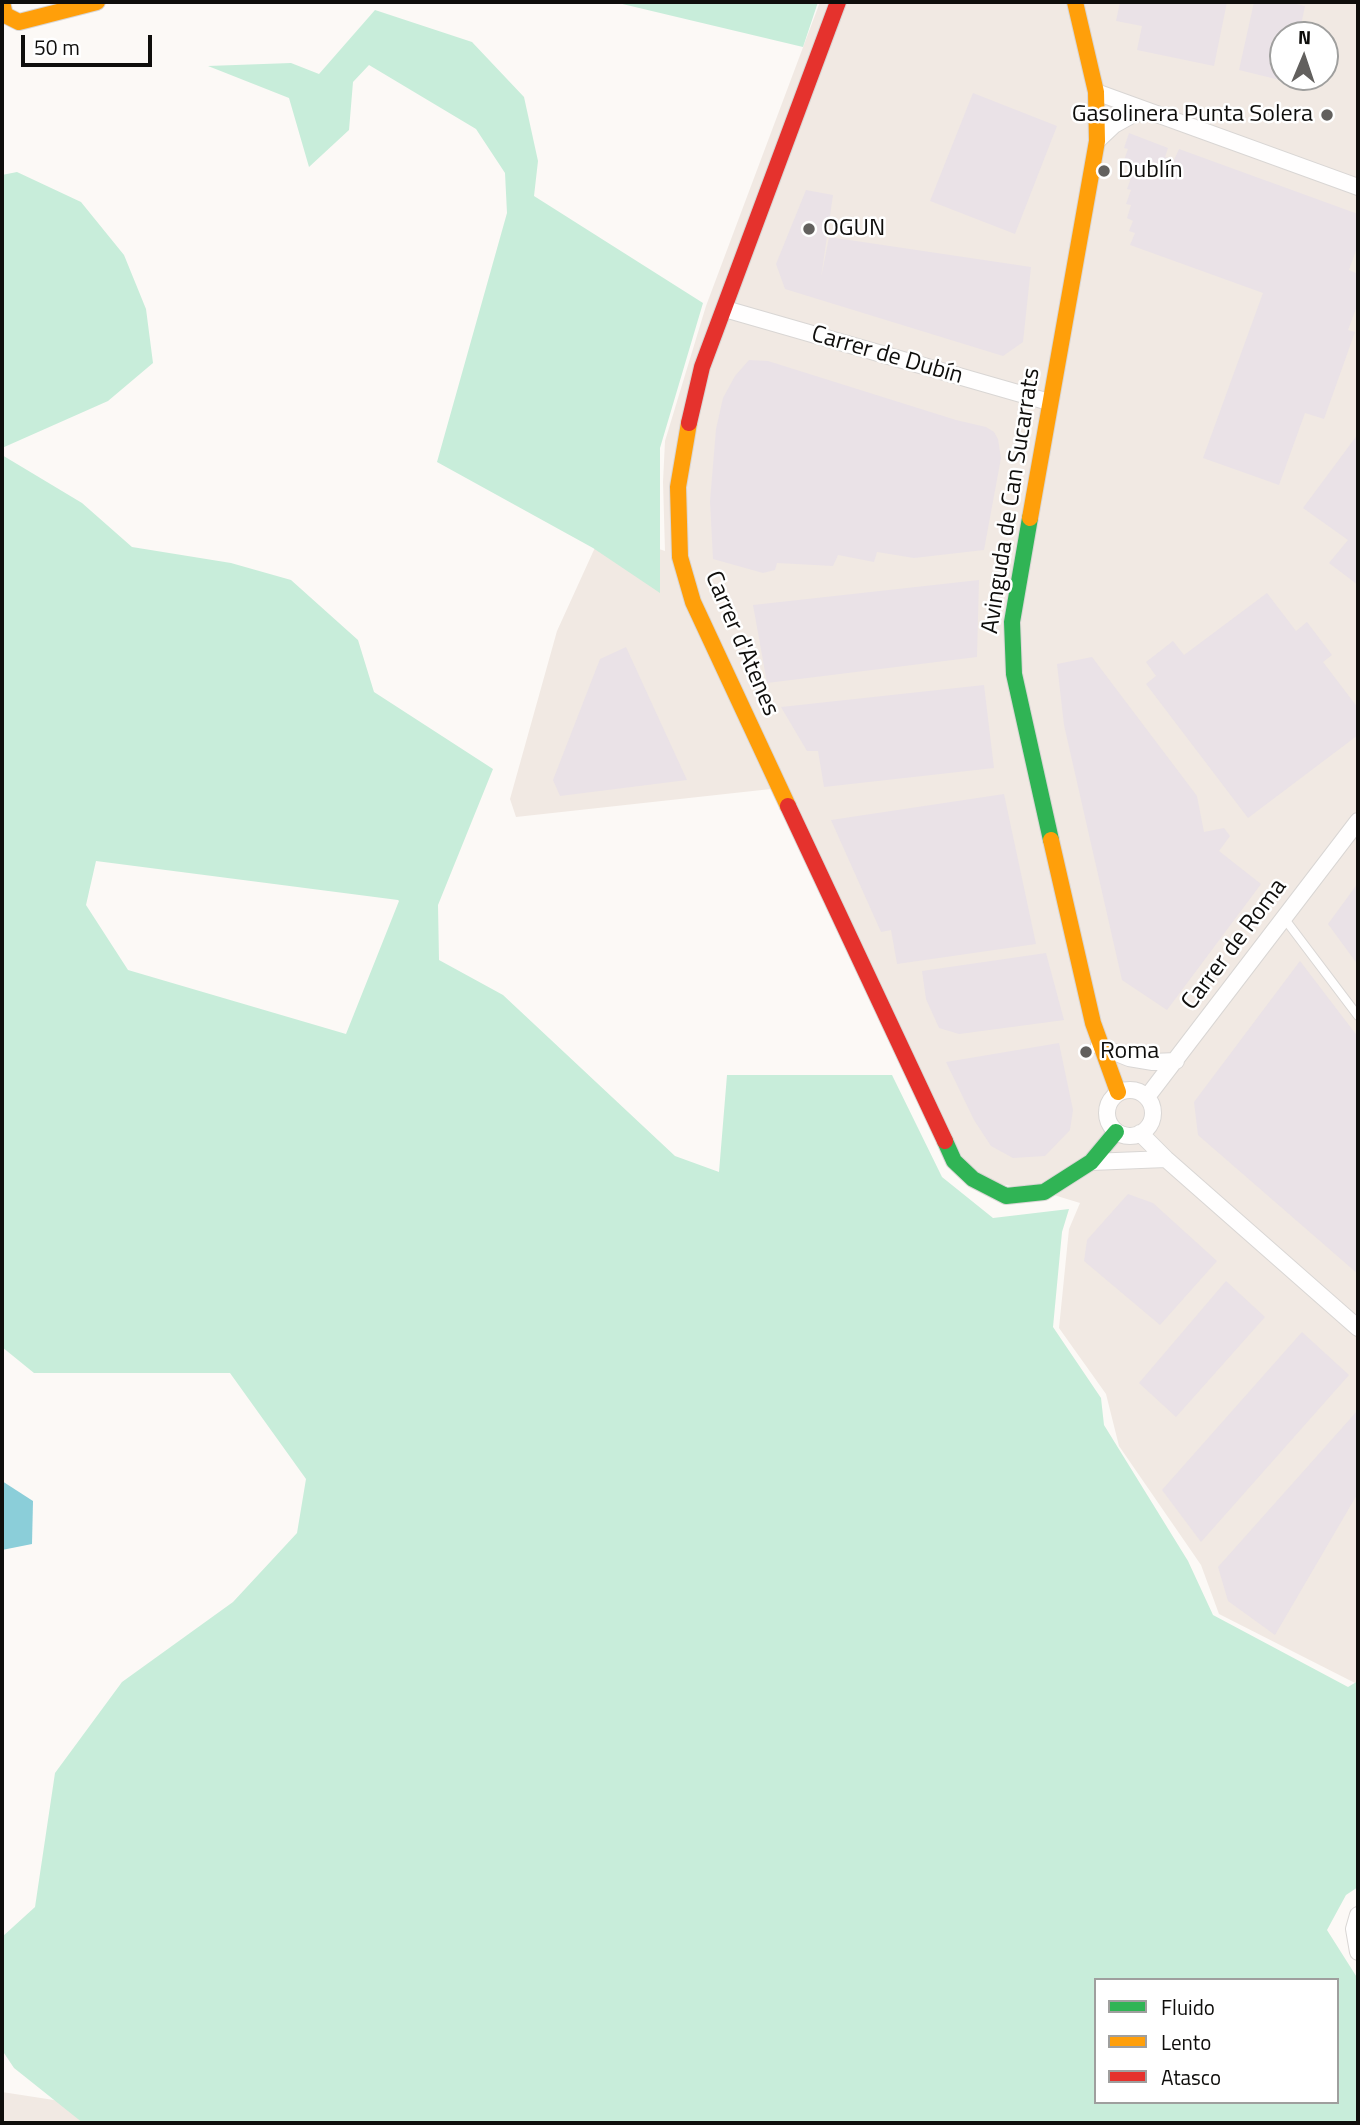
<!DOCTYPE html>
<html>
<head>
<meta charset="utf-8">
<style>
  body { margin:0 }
  #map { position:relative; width:1360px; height:2125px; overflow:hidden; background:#fcf9f6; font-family:"Titillium Web",sans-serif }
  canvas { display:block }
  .frame { position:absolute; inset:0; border:4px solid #0f0e0c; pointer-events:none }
  .legend { position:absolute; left:1094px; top:1978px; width:245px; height:126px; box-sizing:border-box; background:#fff; border:2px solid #9f9f9e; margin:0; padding:9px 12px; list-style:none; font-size:21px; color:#0f0e0c }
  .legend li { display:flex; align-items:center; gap:14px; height:35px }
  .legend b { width:35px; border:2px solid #9f9f9e }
  .north { position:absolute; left:1269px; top:21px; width:70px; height:70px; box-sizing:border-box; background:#fff; border:2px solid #9f9f9e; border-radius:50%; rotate:2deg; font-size:19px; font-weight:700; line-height:28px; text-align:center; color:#0f0e0c }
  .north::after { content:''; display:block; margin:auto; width:24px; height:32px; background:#62605e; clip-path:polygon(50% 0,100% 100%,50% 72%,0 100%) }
  .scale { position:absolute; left:21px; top:35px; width:131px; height:32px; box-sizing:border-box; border:4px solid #0f0e0c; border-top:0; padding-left:9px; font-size:21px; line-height:24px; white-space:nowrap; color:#0f0e0c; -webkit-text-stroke:5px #fff; paint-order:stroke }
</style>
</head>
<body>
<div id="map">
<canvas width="1360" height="2125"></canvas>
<div class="frame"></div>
<ul class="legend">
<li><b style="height:9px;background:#30b455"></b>Fluido</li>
<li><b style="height:9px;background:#ff9f0a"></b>Lento</li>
<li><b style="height:9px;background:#e5322d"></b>Atasco</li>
</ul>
<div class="north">N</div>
<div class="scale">50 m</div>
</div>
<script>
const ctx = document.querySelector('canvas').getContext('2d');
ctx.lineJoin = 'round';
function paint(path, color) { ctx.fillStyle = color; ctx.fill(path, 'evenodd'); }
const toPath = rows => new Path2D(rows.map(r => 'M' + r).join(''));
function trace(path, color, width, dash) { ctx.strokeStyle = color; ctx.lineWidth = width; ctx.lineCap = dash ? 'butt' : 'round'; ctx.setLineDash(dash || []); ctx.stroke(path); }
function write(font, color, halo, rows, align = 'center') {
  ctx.font = font + ' "Titillium Web",sans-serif'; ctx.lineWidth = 5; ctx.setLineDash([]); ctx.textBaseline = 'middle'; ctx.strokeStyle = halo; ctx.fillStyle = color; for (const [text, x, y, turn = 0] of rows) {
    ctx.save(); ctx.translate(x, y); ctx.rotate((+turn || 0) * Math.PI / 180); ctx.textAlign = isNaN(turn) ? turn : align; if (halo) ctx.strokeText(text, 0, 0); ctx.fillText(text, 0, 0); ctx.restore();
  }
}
const built = toPath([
  [820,2,1358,2,1357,1684,1219,1614,1201,1565,1119,1446,1106,1394,1059,1328,1069,1229,1080,1203,1044,1192,973,1179,780,788,516,817,510,799,557,631,603,530,665,551,663,482,665,441,706,306],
  [1283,35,1325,35,1325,77,1283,77],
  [2,2092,138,2113,137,2123,2,2123]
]);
const green = toPath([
  [614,2,818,2,803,47],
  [375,10,472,42,524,97,538,161,534,196,703,303,660,448,660,593,593,548,437,462,507,213,505,173,476,129,369,65,353,82,349,130,309,167,289,98,208,66,291,63,319,74],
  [17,172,81,202,124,255,146,309,153,363,108,401,2,448,2,175],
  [2,455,82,503,132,547,231,563,291,580,358,640,374,692,493,769,438,905,439,960,503,995,675,1156,719,1172,727,1075,892,1075,942,1177,993,1218,1069,1209,1062,1232,1053,1327,1101,1398,1104,1425,1188,1561,1213,1615,1348,1687,1358,1681,1358,1887,1346,1895,1327,1930,1358,1979,1358,2123,83,2123,14,2068,2,2050,2,1937,35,1907,55,1773,122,1682,233,1602,297,1533,306,1479,230,1373,34,1373,2,1347],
  [96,861,398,900,399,901,346,1034,128,970,86,905],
  [1096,1980,1337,1980,1337,2102,1096,2102]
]);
const water = toPath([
  [2,1481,33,1501,32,1544,2,1550]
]);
const building = toPath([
  [1120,2,1227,2,1214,66,1137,50,1142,26,1116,21],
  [1254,2,1288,2,1305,6,1299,35,1283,35,1283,77,1289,77,1288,82,1239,70],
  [973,93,1057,126,1015,234,930,201],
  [1129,133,1168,148,1165,157,1174,160,1179,149,1358,214,1358,245,1349,270,1358,274,1358,303,1348,330,1355,332,1324,419,1305,413,1279,485,1203,458,1263,293,1130,245,1135,233,1129,231,1133,221,1127,218,1131,205,1126,204,1131,190,1127,189,1132,175,1127,174,1131,163,1124,160,1128,149,1124,148],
  [806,190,833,195,821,278,829,237,1031,267,1023,342,1003,356,785,289,776,264],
  [749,360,768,361,956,420,986,427,994,432,998,439,1001,458,984,550,914,558,877,552,874,562,838,555,833,566,777,563,775,570,763,573,713,559,710,501,716,429,723,398,735,376],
  [1358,434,1358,585,1329,563,1348,540,1303,508],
  [979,580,977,657,767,683,753,605],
  [1267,593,1296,631,1307,622,1332,655,1323,662,1358,708,1358,735,1248,818,1146,684,1156,676,1146,662,1173,641,1184,655],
  [626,647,687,780,560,796,553,780,600,659],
  [1092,657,1197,796,1204,832,1224,828,1230,836,1219,851,1261,884,1167,1010,1122,980,1064,725,1057,664],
  [984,685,994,768,824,787,818,751,807,751,781,707],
  [1004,794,1036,944,897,964,891,930,881,932,831,820],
  [1358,883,1358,965,1328,924],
  [1046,953,1064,1020,959,1034,939,1028,926,999,922,971],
  [1300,961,1358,1037,1358,1274,1198,1135,1194,1102],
  [1059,1043,1073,1110,1070,1130,1045,1156,1013,1158,991,1146,974,1120,946,1062],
  [1128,1194,1153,1203,1217,1261,1160,1325,1084,1261,1087,1240],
  [1226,1281,1265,1317,1176,1417,1139,1383],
  [1302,1332,1349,1375,1201,1542,1162,1490],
  [1358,1410,1358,1493,1275,1635,1228,1601,1218,1567]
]);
const lane = toPath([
  [1284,918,1358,1016]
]);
const street = toPath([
  [1096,92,1358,187],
  [1097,141,1114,125,1132,115,1147,111],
  [725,309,1049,402],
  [1099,1046,1129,1058,1153,1062,1176,1061],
  '1107 1113a23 23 0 1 1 46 0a23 23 0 1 1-46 0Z',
  [1147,1097,1358,821],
  [1140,1133,1166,1159,1358,1328],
  [1091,1162,1166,1159],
  [1358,1915,1354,1929,1358,1952]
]);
const fast = toPath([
  [1030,518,1012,622,1014,674,1051,840],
  [945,1141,954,1161,973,1179,1006,1196,1044,1192,1091,1162,1116,1132]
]);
const slow = toPath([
  [2,2,5,15,19,22,97,2],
  [689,423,678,487,680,557,693,602,788,806],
  [1030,518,1097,141,1096,92,1075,2],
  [1051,840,1093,1023,1118,1092]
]);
const jam = toPath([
  [689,423,702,367,838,2],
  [788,806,945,1141]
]);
const markers = [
  [1327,115,7,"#62605e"],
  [1104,171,7,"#62605e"],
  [809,229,7,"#62605e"],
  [1086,1052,7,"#62605e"]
];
const poiNames = [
  ["Gasolinera Punta Solera",1313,115,"right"],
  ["Dublín",1118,171],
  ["OGUN",823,229],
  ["Roma",1100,1052]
];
const streetNames = [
  ["Carrer de Dubín",887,356,16],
  ["Avinguda de Can Sucarrats",1012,501,-81],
  ["Carrer d'Atenes",741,644,67],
  ["Carrer de Roma",1235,945,-53]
];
paint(built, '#f1e9e3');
paint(green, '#c8edda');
paint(water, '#8bced9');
paint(building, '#eae2e7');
trace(lane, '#d9d6d4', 10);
trace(street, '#d9d6d4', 18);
trace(fast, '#d9d6d4', 18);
trace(slow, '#d9d6d4', 18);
trace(jam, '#d9d6d4', 18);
trace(lane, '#fffefe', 8);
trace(street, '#fffefe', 16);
trace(fast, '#30b455', 16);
trace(slow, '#ff9f0a', 16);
trace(jam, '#e5322d', 16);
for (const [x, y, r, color] of markers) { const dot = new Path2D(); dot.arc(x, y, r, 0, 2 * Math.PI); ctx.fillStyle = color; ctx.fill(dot); trace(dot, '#fff', 2.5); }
write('24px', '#0f0e0c', '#fff', poiNames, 'left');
write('24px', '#0f0e0c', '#fff', streetNames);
</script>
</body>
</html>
